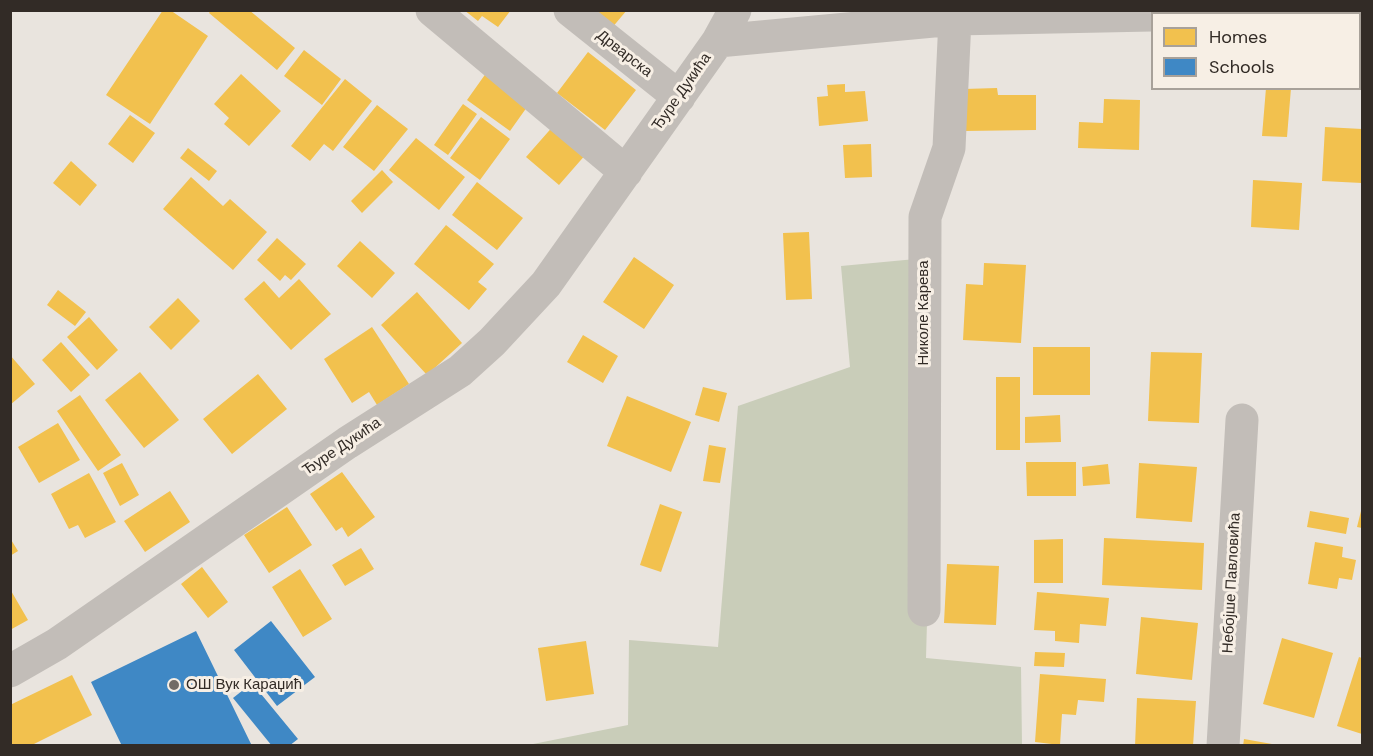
<!DOCTYPE html>
<html>
<head>
<meta charset="utf-8">
<style>
  body { margin:0 }
  #map { position:relative; width:1373px; height:756px; overflow:hidden; background:#e9e4de; font-family:"DM Sans",sans-serif }
  canvas { display:block }
  .frame { position:absolute; inset:0; border:12px solid #322b26; pointer-events:none }
  .legend { position:absolute; left:1151px; top:12px; width:210px; height:78px; box-sizing:border-box; background:#f7efe5; border:2px solid #a8a199; margin:0; padding:8px 10px; list-style:none; font-size:18px; color:#322b26 }
  .legend li { display:flex; align-items:center; gap:12px; height:30px }
  .legend b { width:30px; border:2px solid #a8a199 }
</style>
</head>
<body>
<div id="map">
<canvas width="1373" height="756"></canvas>
<div class="frame"></div>
<ul class="legend">
<li><b style="height:16px;background:#f2c14e"></b>Homes</li>
<li><b style="height:16px;background:#3f88c5"></b>Schools</li>
</ul>
</div>
<script>
const ctx = document.querySelector('canvas').getContext('2d');
ctx.lineJoin = 'round';
function paint(path, color) { ctx.fillStyle = color; ctx.fill(path, 'evenodd'); }
const toPath = rows => new Path2D(rows.map(r => 'M' + r).join(''));
function trace(path, color, width, dash) { ctx.strokeStyle = color; ctx.lineWidth = width; ctx.lineCap = dash ? 'butt' : 'round'; ctx.setLineDash(dash || []); ctx.stroke(path); }
function write(font, color, halo, rows, align = 'center') {
  ctx.font = font + ' "DM Sans",sans-serif'; ctx.lineWidth = 6; ctx.setLineDash([]); ctx.textBaseline = 'middle'; ctx.strokeStyle = halo; ctx.fillStyle = color; for (const [text, x, y, turn = 0] of rows) {
    ctx.save(); ctx.translate(x, y); ctx.rotate((+turn || 0) * Math.PI / 180); ctx.textAlign = isNaN(turn) ? turn : align; if (halo) ctx.strokeText(text, 0, 0); ctx.fillText(text, 0, 0); ctx.restore();
  }
}
const green = toPath([
  [937,257,926,658,1021,667,1022,745,523,746,628,725,629,640,718,647,738,406,850,367,841,266]
]);
const homes = toPath([
  [163,10,170,10,208,36,150,124,106,95],
  [211,10,249,10,295,48,277,70,209,13],
  [464,10,511,10,498,27,482,16,478,21],
  [588,10,627,10,611,29],
  [304,50,341,79,322,105,284,76],
  [588,52,636,90,605,130,557,93],
  [489,69,532,100,510,131,467,100],
  [241,74,281,111,249,146,224,124,229,118,214,104],
  [345,79,372,101,333,151,324,144,310,161,291,146],
  [845,84,845,92,865,91,868,121,819,126,817,97,828,96,827,85],
  [997,88,998,95,1036,95,1036,130,964,131,964,89],
  [1266,88,1291,88,1287,137,1262,136],
  [1104,99,1140,100,1139,150,1078,148,1079,122,1103,123],
  [463,104,477,114,448,155,434,145],
  [377,105,408,129,374,171,343,147],
  [130,115,155,133,133,163,108,144],
  [481,117,510,139,480,180,450,158],
  [555,124,587,153,559,185,526,157],
  [1325,127,1362,129,1362,183,1322,181],
  [416,138,465,177,439,210,389,170],
  [871,144,872,177,845,178,843,145],
  [188,148,217,171,209,181,180,158],
  [71,161,97,185,80,206,53,183],
  [382,170,393,182,362,213,351,201],
  [191,177,223,206,230,199,267,232,233,270,163,209],
  [1253,180,1302,183,1299,230,1251,227],
  [477,182,523,218,497,250,452,215],
  [446,225,494,264,478,282,487,289,469,310,414,264],
  [809,232,812,299,786,300,783,233],
  [277,238,306,264,291,280,285,275,280,281,257,260],
  [360,241,395,273,372,298,337,266],
  [634,257,674,285,644,329,603,302],
  [984,263,1026,265,1021,343,963,340,966,284,983,285],
  [299,279,331,314,291,350,244,299,264,281,279,298],
  [58,290,86,312,75,326,47,305],
  [417,292,462,343,427,375,381,325],
  [178,298,200,321,171,350,149,327],
  [89,317,118,350,97,370,67,337],
  [372,327,409,384,377,405,369,392,352,403,324,359],
  [583,335,618,356,603,383,567,362],
  [61,342,90,375,71,392,42,360],
  [1033,347,1090,347,1090,395,1033,395],
  [1151,352,1202,353,1199,423,1148,421],
  [10,355,35,384,10,405],
  [140,372,179,420,144,448,105,400],
  [258,374,287,409,232,454,203,419],
  [996,377,1020,377,1020,450,996,450],
  [703,387,727,393,719,422,695,415],
  [80,395,121,455,98,471,57,411],
  [627,396,691,422,671,472,607,446],
  [1060,415,1061,442,1025,443,1025,417],
  [58,423,80,460,39,483,18,447],
  [709,445,726,448,720,483,703,481],
  [1026,462,1076,462,1076,496,1027,496],
  [122,463,139,495,120,506,103,473],
  [1139,463,1197,467,1192,522,1136,518],
  [1108,464,1110,484,1083,486,1082,467],
  [342,472,375,517,348,537,342,527,336,531,310,494],
  [89,473,116,522,85,538,78,525,69,529,51,494],
  [170,491,190,522,145,552,124,521],
  [660,504,682,512,661,572,640,565],
  [287,507,312,545,269,573,244,535],
  [1362,507,1362,528,1357,527],
  [1310,511,1349,518,1346,534,1307,527],
  [10,538,18,551,10,556],
  [1104,538,1204,543,1202,590,1102,585],
  [1063,539,1063,583,1034,583,1034,540],
  [1315,542,1343,547,1342,557,1356,560,1352,580,1339,578,1337,589,1308,584],
  [361,548,374,569,345,586,332,565],
  [947,564,999,566,996,625,944,623],
  [202,567,228,602,208,618,181,584],
  [300,569,332,619,303,637,272,587],
  [10,589,28,620,10,630],
  [1037,592,1109,598,1106,626,1080,624,1079,643,1055,641,1055,631,1034,630],
  [1141,617,1198,623,1192,680,1136,674],
  [1282,638,1333,653,1314,718,1263,704],
  [586,641,594,694,546,701,538,648],
  [1035,652,1065,653,1064,667,1034,666],
  [1359,657,1362,658,1362,734,1337,726],
  [1040,674,1106,679,1104,702,1078,700,1076,715,1062,714,1060,745,1035,742],
  [72,675,92,715,30,746,11,746,10,705],
  [1137,698,1196,701,1193,746,1135,746],
  [1244,739,1272,744,1272,746,1243,746]
]);
const schools = toPath([
  [271,621,315,677,277,706,234,650],
  [196,631,252,746,122,746,91,682],
  [252,683,298,739,289,746,272,746,233,698]
]);
const street = toPath([
  [432,10,626,172],
  [570,10,679,97],
  [1209,14,1336,10],
  [718,41,955,19,1152,15],
  [924,610,925,217,949,148,955,19],
  [10,671,57,644,347,443,460,371,492,342,546,284,718,41,735,10],
  [1223,746,1242,420]
]);
const markers = [
  [174,685,6,"#726c66"]
];
const streetNames = [
  ["Дрварска",624,54,38],
  ["Ђуре Дукића",682,92,-55],
  ["Николе Карева",924,313,-90],
  ["Ђуре Дукића",342,447,-34],
  ["Небојше Павловића",1232,583,-87]
];
const poiNames = [
  ["ОШ Вук Караџић",186,685]
];
paint(green, '#c9cdb9');
paint(homes, '#f2c14e');
paint(schools, '#3f88c5');
trace(street, '#c2bdb8', 33);
for (const [x, y, r, color] of markers) { const dot = new Path2D(); dot.arc(x, y, r, 0, 2 * Math.PI); ctx.fillStyle = color; ctx.fill(dot); trace(dot, '#f7efe5', 2); }
write('15px', '#322b26', '#f7efe5', streetNames);
write('15px', '#322b26', '#f7efe5', poiNames, 'left');
</script>
</body>
</html>
